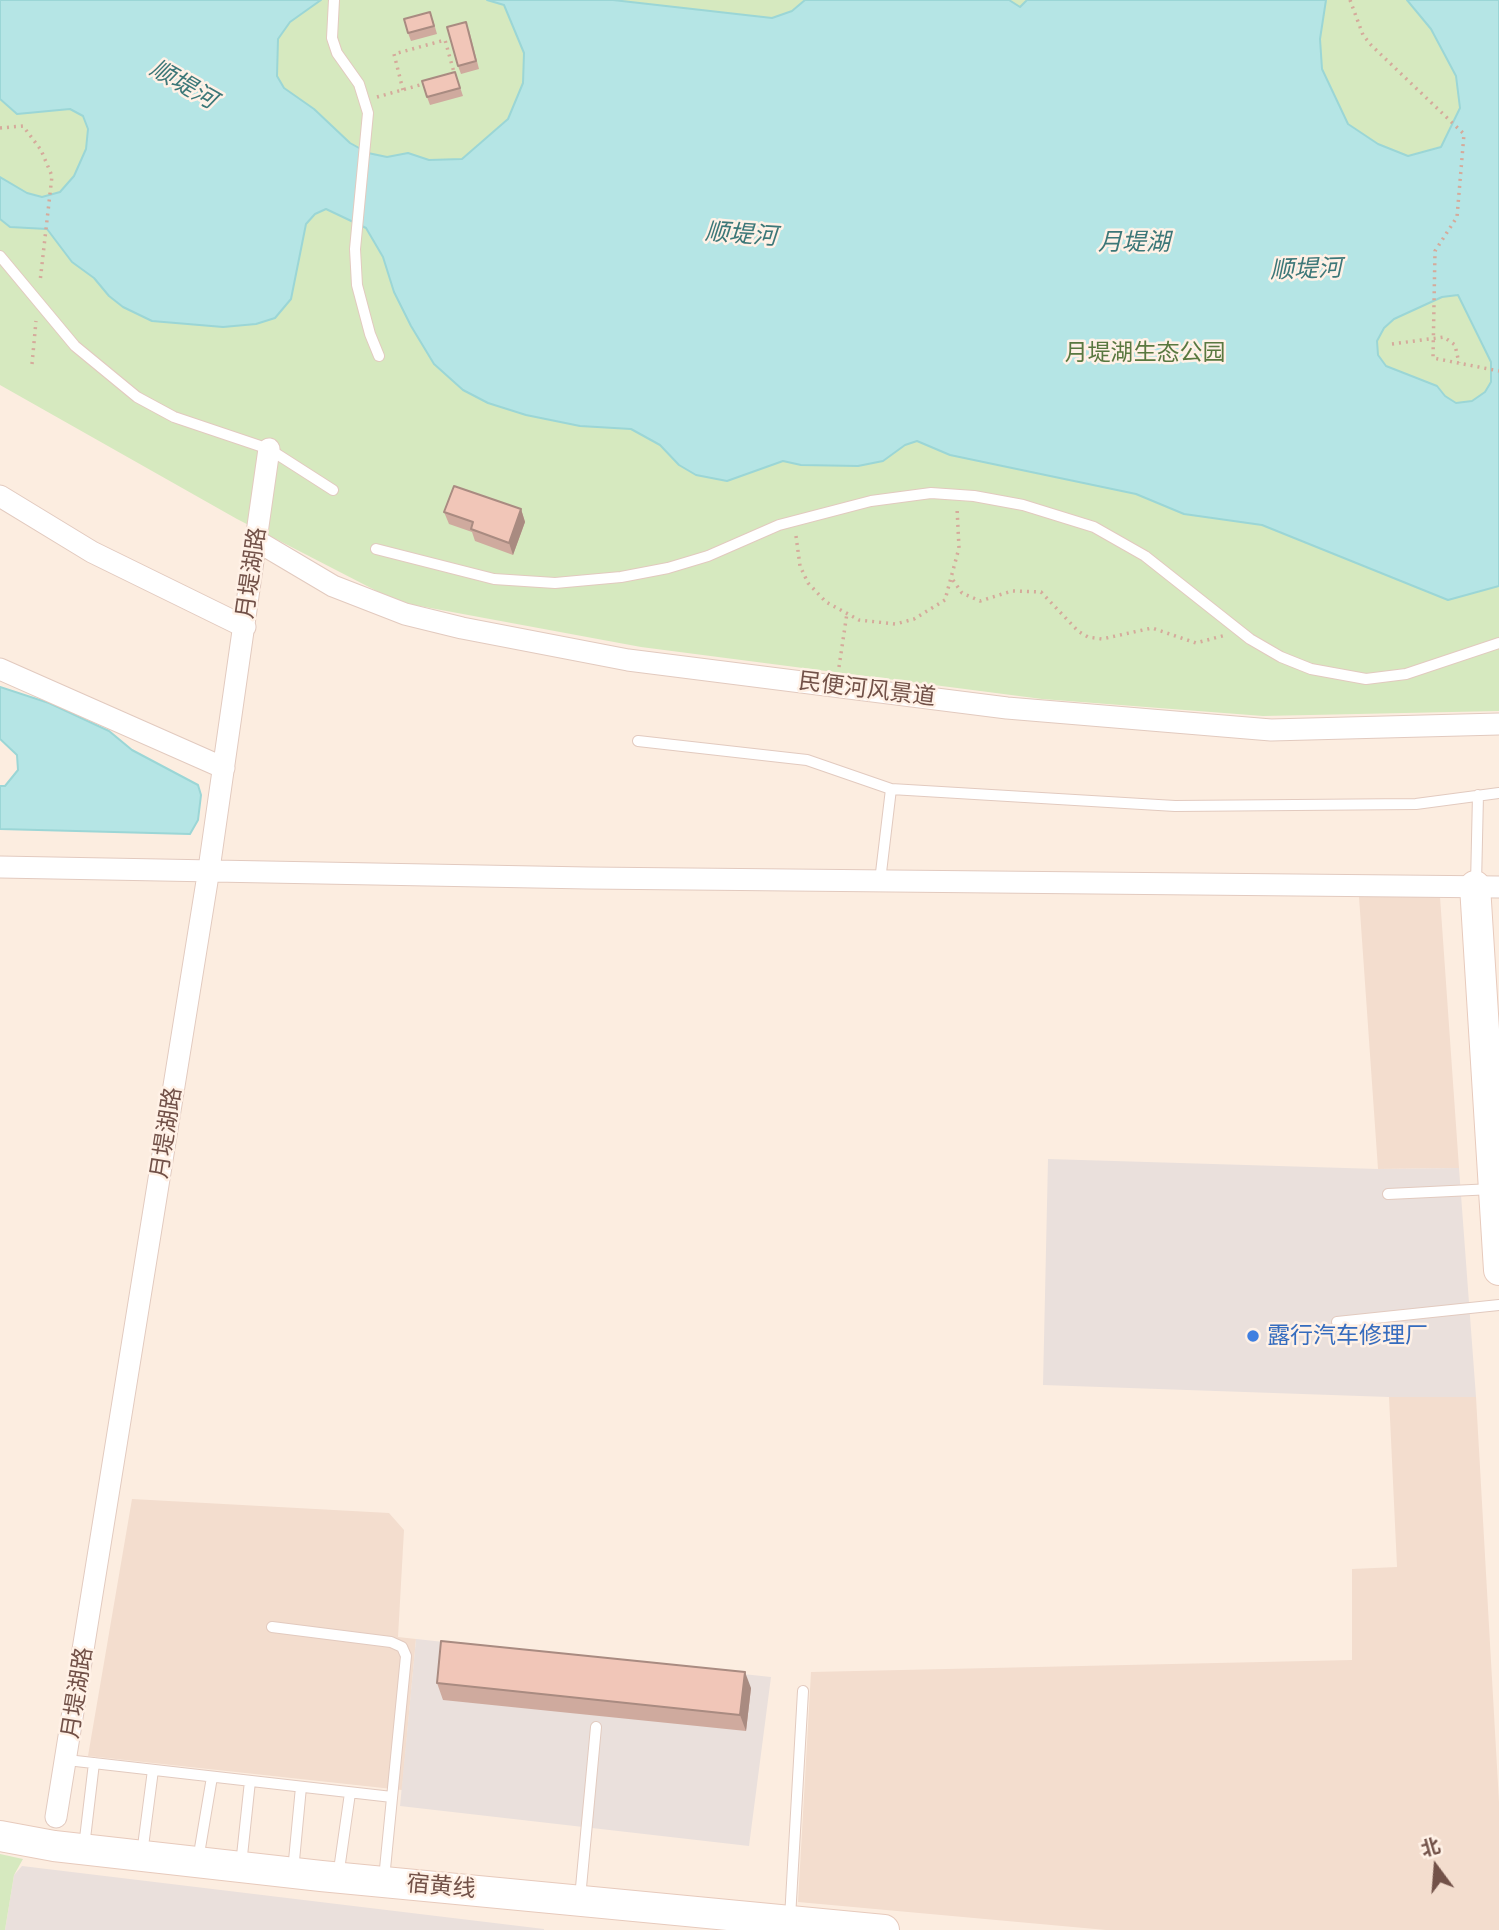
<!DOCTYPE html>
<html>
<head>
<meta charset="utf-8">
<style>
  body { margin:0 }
  #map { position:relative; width:1499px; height:1930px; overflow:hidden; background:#fcede0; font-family:"Open Sans","Noto Sans SC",sans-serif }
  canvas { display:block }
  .north { position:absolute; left:1401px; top:1832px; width:70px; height:70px; -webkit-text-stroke:5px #fff1e6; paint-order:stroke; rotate:344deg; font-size:19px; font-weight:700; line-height:28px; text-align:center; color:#725148 }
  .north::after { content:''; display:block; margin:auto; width:24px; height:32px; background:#725148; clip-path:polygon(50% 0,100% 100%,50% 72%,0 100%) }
</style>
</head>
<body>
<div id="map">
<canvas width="1499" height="1930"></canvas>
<div class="north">北</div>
</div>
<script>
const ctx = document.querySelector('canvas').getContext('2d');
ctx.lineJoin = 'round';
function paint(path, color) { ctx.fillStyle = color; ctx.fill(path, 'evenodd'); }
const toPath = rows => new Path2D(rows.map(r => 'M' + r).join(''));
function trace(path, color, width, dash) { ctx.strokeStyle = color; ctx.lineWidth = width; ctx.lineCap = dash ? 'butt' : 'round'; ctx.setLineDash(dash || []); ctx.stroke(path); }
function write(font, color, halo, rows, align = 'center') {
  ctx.font = font + ' "Open Sans","Noto Sans SC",sans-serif'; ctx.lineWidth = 5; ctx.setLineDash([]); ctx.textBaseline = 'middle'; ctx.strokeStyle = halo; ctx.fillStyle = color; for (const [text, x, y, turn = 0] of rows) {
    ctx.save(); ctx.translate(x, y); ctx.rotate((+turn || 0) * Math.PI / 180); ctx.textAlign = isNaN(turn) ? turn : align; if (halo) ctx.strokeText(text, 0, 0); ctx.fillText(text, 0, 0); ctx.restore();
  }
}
const residential = toPath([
  [1359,897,1440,897,1459,1168,1378,1169],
  [1389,1397,1476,1397,1499,1802,1499,1930,1106,1930,798,1902,811,1672,1352,1660,1352,1569,1397,1567],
  [132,1499,389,1513,404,1530,398,1637,416,1639,402,1790,88,1756]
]);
const industrial = toPath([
  [1048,1159,1378,1169,1459,1168,1476,1397,1389,1397,1043,1385],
  [416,1639,771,1677,749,1846,400,1806],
  [22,1866,544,1929,544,1930,5,1930,14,1875]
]);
const green = toPath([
  [0,0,1499,0,1499,711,1263,716,1042,699,641,647,398,602,237,519,0,385],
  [0,1854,23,1859,14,1875,5,1930,0,1930]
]);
const water = toPath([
  [0,0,321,0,290,22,278,39,277,76,284,88,314,109,350,143,368,153,387,157,408,153,429,160,462,159,508,119,523,83,524,53,504,5,487,0,613,0,772,18,792,11,805,0,1009,0,1020,7,1027,0,1326,0,1320,39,1322,69,1348,124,1378,144,1408,156,1441,147,1460,108,1456,76,1431,29,1407,0,1499,0,1499,586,1448,600,1262,525,1184,514,1136,494,950,455,917,441,905,445,883,461,858,466,801,465,783,461,727,481,696,475,679,465,660,445,631,429,580,426,526,415,488,403,463,390,434,364,411,326,394,292,383,257,366,228,326,209,315,214,306,224,291,299,275,318,256,324,223,327,152,321,123,307,109,296,94,278,72,262,47,229,10,227,0,219,0,177,27,193,42,197,60,192,74,176,86,149,88,129,83,116,70,109,17,114,0,99,0,0],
  [1458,295,1491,362,1491,382,1485,392,1472,401,1456,403,1445,396,1437,386,1386,366,1378,355,1377,341,1384,328,1394,319,1442,297,1458,295],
  [0,687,49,703,109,731,132,750,198,785,201,795,198,820,190,834,0,829,0,786,5,786,18,770,17,755,0,739,0,687]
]);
const path = toPath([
  [1350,0,1363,35,1371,45,1464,134,1457,217,1435,251,1433,358,1499,371],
  [403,90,394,54,445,40,455,76],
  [377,97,427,83],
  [0,128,23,126,41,150,52,176,40,282],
  [1392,344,1444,337,1455,345,1459,363],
  [32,364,36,321],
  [796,536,800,566,808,583,826,602,859,620,896,624,914,619,945,600,959,548,957,508],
  [953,580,962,593,980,601,1012,591,1041,592,1078,631,1088,637,1102,639,1152,628,1196,643,1226,635],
  [839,667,847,613]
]);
const lane = toPath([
  [334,0,332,38,337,53,359,84,368,113,355,249,357,285,370,334,379,356],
  [0,256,75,346,137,397,174,417,269,449,333,490],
  [376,549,494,579,555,583,621,577,668,568,708,556,779,525,871,501,931,493,974,496,1023,505,1094,527,1145,556,1250,639,1281,657,1311,669,1366,679,1406,674,1499,643],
  [638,741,807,760,891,789,1175,806,1416,804,1499,793],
  [880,881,891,789],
  [1476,884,1478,795],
  [1388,1194,1493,1189],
  [1337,1322,1499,1305],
  [272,1627,391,1642,402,1647,406,1656,384,1879],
  [67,1760,392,1797],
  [84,1847,94,1763],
  [142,1854,153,1770],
  [198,1860,212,1777],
  [241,1865,250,1781],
  [293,1871,301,1787],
  [338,1877,350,1793],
  [580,1898,596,1727],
  [790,1918,803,1691]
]);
const street = toPath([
  [0,496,92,552,245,627],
  [257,541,333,586,405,614,462,628,628,660,1007,708,1271,730,1499,724],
  [0,669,224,768],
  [0,867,588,878,1499,887],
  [56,1817,209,869,269,449]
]);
const secondary = toPath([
  [1475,886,1499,1270],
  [0,1836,54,1846,321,1876,884,1930]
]);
const wall = toPath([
  [433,20,437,34,411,41,408,33],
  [469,30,479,69,461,74,458,66],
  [455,72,463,96,430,105,427,97],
  [521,509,525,522,513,555,475,541,472,532,449,524,444,512],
  [437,1683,751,1688,746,1731,443,1700]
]);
const shadedWall = toPath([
  [521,509,525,522,513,555,509,543],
  [745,1672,751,1688,746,1731,740,1715]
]);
const building = toPath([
  [430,12,434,26,408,33,404,19,430,12],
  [466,22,476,61,458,66,447,27,466,22],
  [455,72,460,88,427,97,422,81,455,72],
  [454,486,521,509,509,543,471,529,473,522,444,512,454,486],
  [441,1641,745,1672,740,1715,437,1683,441,1641]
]);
const markers = [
  [1253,1336,7,"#3f7fe0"]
];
const parkNames = [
  ["月堤湖生态公园",1145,353]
];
const streetNames = [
  ["月堤湖路",252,573,-82],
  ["民便河风景道",867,690,7],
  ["月堤湖路",167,1133,-81],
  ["月堤湖路",78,1693,-81],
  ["宿黄线",441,1887,5]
];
const shopNames = [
  ["露行汽车修理厂",1267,1336]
];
const waterNames = [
  ["顺堤河",183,85,30],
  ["顺堤河",741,235,4],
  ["月堤湖",1134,243],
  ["顺堤河",1306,270,-2]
];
paint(residential, '#f3ddce');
paint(industrial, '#eae0dc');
paint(green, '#d6e9bf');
paint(water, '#b5e5e5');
trace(water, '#9bd6d6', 2);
trace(lane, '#e2cabf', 12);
trace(street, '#e2cabf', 23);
trace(secondary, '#e7cabc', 32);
trace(path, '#d5aa9b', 3.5, [2, 5]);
trace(lane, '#fff', 10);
trace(street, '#fff', 21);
trace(secondary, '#fff', 30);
paint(wall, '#cfaa9e');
paint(shadedWall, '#a98b81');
paint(building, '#f1c6b8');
trace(building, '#a98b81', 2);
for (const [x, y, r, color] of markers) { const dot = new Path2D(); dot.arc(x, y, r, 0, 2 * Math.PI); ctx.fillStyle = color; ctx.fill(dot); trace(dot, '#fff1e6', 2.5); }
write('23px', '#597840', '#fff1e6', parkNames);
write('23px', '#725148', '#fff1e6', streetNames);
write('23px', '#366cbe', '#fff1e6', shopNames, 'left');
write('italic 24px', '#3c7778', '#fff1e6', waterNames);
</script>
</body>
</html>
